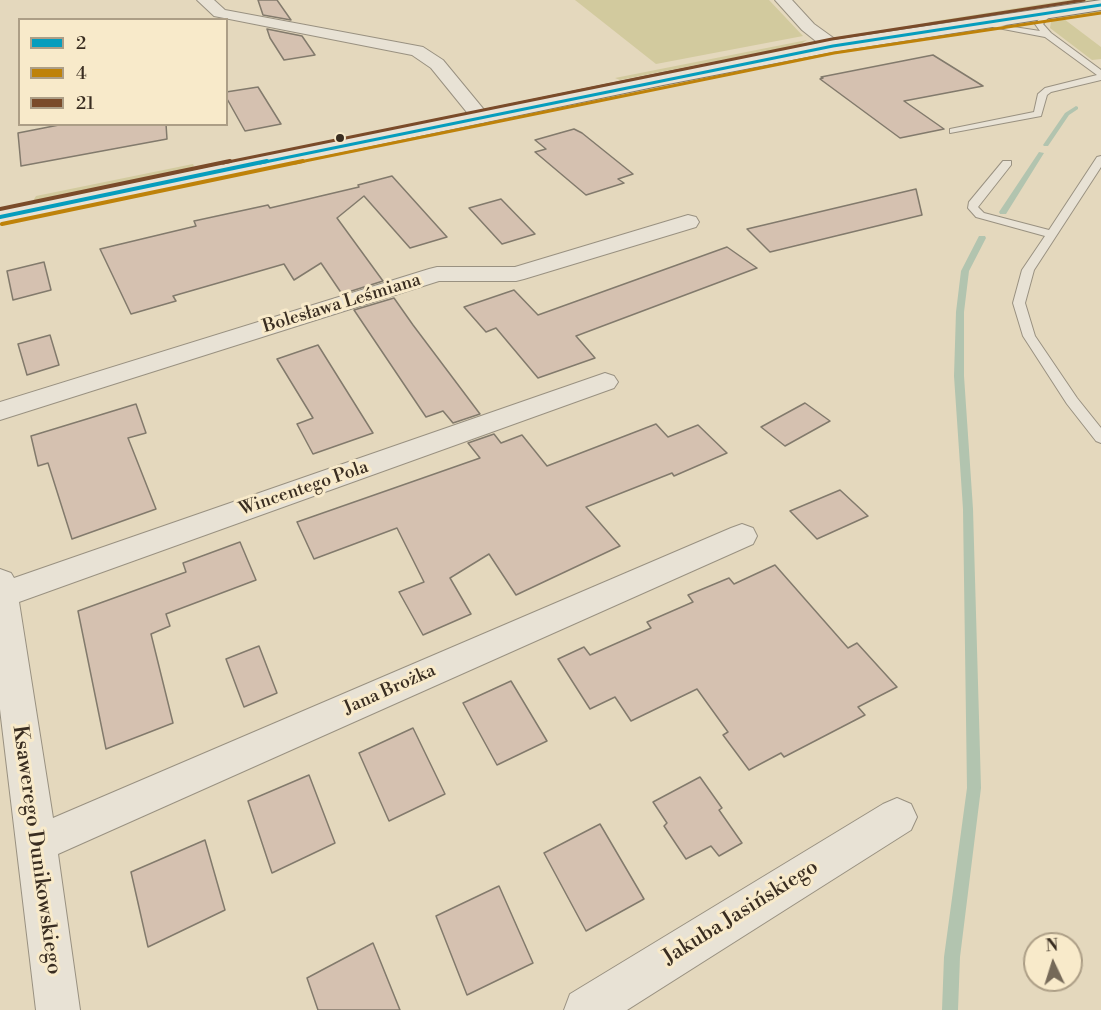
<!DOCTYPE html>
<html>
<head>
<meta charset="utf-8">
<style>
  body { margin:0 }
  #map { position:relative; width:1101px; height:1010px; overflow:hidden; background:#e4d8bd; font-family:"Libre Bodoni",serif }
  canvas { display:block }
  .legend { position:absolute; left:18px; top:18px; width:210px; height:108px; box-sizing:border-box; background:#f8eaca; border:2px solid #ac9e86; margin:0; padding:8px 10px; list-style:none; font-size:18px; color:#392d21 }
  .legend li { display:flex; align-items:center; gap:12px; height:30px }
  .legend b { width:30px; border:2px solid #ac9e86 }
  .north { position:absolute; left:1023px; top:932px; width:60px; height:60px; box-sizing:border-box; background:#f8eaca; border:2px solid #ac9e86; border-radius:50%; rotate:356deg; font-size:16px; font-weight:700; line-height:24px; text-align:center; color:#392d21 }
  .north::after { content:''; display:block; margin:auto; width:21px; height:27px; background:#756958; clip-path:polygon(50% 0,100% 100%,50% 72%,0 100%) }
</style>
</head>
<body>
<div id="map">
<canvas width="1101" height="1010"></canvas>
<ul class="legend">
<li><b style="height:8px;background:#069dbd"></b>2</li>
<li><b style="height:8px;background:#be820a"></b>4</li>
<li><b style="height:8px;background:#7a4b2a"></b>21</li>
</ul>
<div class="north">N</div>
</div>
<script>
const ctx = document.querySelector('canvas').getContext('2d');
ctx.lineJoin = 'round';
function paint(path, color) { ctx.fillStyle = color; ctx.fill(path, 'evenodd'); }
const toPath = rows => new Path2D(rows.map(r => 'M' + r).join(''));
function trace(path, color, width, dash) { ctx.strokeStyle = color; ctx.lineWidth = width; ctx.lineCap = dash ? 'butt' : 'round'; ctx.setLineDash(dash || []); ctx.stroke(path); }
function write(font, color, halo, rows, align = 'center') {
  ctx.font = font + ' "Libre Bodoni",serif'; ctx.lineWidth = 6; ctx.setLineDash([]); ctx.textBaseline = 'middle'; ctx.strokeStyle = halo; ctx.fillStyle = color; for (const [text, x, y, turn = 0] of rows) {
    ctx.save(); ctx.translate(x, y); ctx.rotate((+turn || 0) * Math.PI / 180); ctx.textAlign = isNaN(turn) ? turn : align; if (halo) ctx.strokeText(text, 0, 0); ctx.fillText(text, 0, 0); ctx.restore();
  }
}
const green = toPath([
  [575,0,769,0,803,36,656,64],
  [1068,0,1098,0,931,24,929,22],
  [1101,10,1101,13,1064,19,1101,47,1101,59,1092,60,1050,28,1051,22,1059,17],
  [807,40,799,45,620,80,615,78],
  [193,164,194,166,190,169,33,201,36,196]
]);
const stream = toPath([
  [1076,106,1078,107,1078,109,1069,115,1048,146,1044,146,1043,145,1065,113,1076,106],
  [1039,152,1044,153,1006,214,1000,214,999,212,1039,152],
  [979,236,985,236,986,238,969,271,964,312,964,376,973,509,981,788,960,957,958,1010,942,1010,944,957,967,788,963,509,954,376,956,312,961,271,979,236]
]);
const building = toPath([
  [258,0,277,0,291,20,263,15,258,0],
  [267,29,302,36,315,55,284,60,270,38,267,29],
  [933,55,983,86,904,101,944,129,900,138,820,79,823,78,821,77,933,55],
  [258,87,281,124,245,131,226,97,226,92,258,87],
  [64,124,166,124,167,139,21,166,18,133,64,124],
  [574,129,582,133,633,174,618,179,624,183,586,195,535,152,546,149,535,140,574,129],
  [392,176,447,237,410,248,364,196,337,218,383,281,342,294,321,263,294,280,284,264,173,296,176,301,131,314,100,249,196,226,194,221,268,205,270,208,359,187,358,185,392,176],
  [916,189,922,215,770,252,747,229,916,189],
  [501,199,535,234,502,244,469,208,501,199],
  [727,247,757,268,576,336,595,358,538,378,496,328,486,332,464,307,514,290,538,315,727,247],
  [44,262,51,290,13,300,7,271,44,262],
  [394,298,413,325,480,414,453,423,443,411,426,417,354,310,394,298],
  [50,335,59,365,27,375,18,344,50,335],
  [318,345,373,433,313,454,297,424,313,418,277,359,318,345],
  [805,403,830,421,785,446,761,427,805,403],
  [136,404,146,433,128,438,156,509,72,539,48,463,38,466,31,436,136,404],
  [656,424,668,437,698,425,727,453,674,476,672,473,586,507,620,546,516,595,489,554,450,578,471,614,423,635,399,592,424,582,397,528,314,559,297,522,480,458,468,443,494,434,501,443,522,435,547,466,656,424],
  [840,490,868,516,817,539,790,511,840,490],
  [240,542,256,580,166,614,170,626,151,634,173,723,106,749,78,611,186,572,183,563,240,542],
  [775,565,848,648,857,643,897,687,858,707,865,715,784,757,781,753,749,770,723,735,728,732,697,689,631,721,615,697,590,709,558,659,584,647,590,655,651,628,647,622,693,602,688,595,729,578,734,584,775,565],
  [259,646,277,693,244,707,226,659,259,646],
  [511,681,547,741,497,765,463,703,511,681],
  [413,728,445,794,389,821,359,753,413,728],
  [309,775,335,843,272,873,248,801,309,775],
  [700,777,722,808,719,810,742,843,719,856,711,846,686,859,664,826,667,823,653,802,700,777],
  [600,824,644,899,586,931,544,853,600,824],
  [205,840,225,910,148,947,131,872,205,840],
  [499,886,533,963,467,995,436,916,499,886],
  [373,943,400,1010,318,1010,307,978,373,943]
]);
const lane = toPath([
  [1046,10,1053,12,1043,24,1051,33,1101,70,1101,80,1051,92,1047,95,1041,116,950,133,950,129,1034,112,1038,94,1045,88,1097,75,1045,37,977,24,981,22,1040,31,1035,24,1046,10],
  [1101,156,1101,167,1034,270,1025,303,1035,336,1077,398,1101,428,1101,443,1096,441,1067,404,1023,336,1013,303,1022,270,1045,236,976,217,968,208,969,202,1003,161,1011,161,1011,165,978,207,984,213,1049,230,1097,157,1101,156]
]);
const street = toPath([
  [197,0,214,0,225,10,241,13,423,47,443,60,490,117,488,121,481,123,474,121,431,68,412,55,214,16,197,0],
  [775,0,792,0,814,24,839,42,841,46,839,50,827,50,802,30,775,0],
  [688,215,696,217,699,222,696,227,524,279,516,281,439,281,0,420,0,402,429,269,437,267,515,267,688,215],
  [605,373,614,376,618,382,614,388,19,602,53,818,731,528,742,524,753,528,757,536,753,544,58,854,80,1010,36,1010,0,709,0,569,11,573,14,578,605,373],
  [897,798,911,804,917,817,911,830,627,1010,564,1010,570,994,883,804,897,798]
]);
const secondary = toPath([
  [1101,0,1101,10,833,52,663,85,0,224,0,210,663,73,833,40,1101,0]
]);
const bus1Far1 = toPath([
  [260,163,833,46,1101,5]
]);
const bus1 = toPath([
  [0,217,267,161]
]);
const bus2Far1 = toPath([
  [295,163,834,53,1101,13]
]);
const bus2 = toPath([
  [2,224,303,161]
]);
const bus3Far1 = toPath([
  [223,163,832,39,1084,0]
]);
const bus3 = toPath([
  [0,209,230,161]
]);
const markers = [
  [340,138,5,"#392d21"]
];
const streetNames = [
  ["Bolesława Leśmiana",342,304,-17],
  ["Wincentego Pola",304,489,-19],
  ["Jana Brożka",390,690,-24]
];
const nearStreetnames = [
  ["Ksawerego Dunikowskiego",36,850,82],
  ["Jakuba Jasińskiego",741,913,-32]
];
paint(green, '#d2ca9e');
paint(stream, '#b2c4af');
paint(building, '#d5c1b0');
trace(building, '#827a6c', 1.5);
trace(lane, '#999181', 2);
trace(street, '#999181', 2);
trace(secondary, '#827a6c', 2);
paint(lane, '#e8e2d5');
paint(street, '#e8e2d5');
paint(secondary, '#e8e2d5');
trace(bus1Far1, '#069dbd', 3);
trace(bus1, '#069dbd', 4);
trace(bus2Far1, '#be820a', 3);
trace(bus2, '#be820a', 4);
trace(bus3Far1, '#7a4b2a', 3);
trace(bus3, '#7a4b2a', 4);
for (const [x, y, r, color] of markers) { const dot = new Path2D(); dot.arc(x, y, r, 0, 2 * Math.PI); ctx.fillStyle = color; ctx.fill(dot); trace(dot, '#f8eaca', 2); }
write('18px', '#392d21', '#f8eaca', streetNames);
write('21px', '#392d21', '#f8eaca', nearStreetnames);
</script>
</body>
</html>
